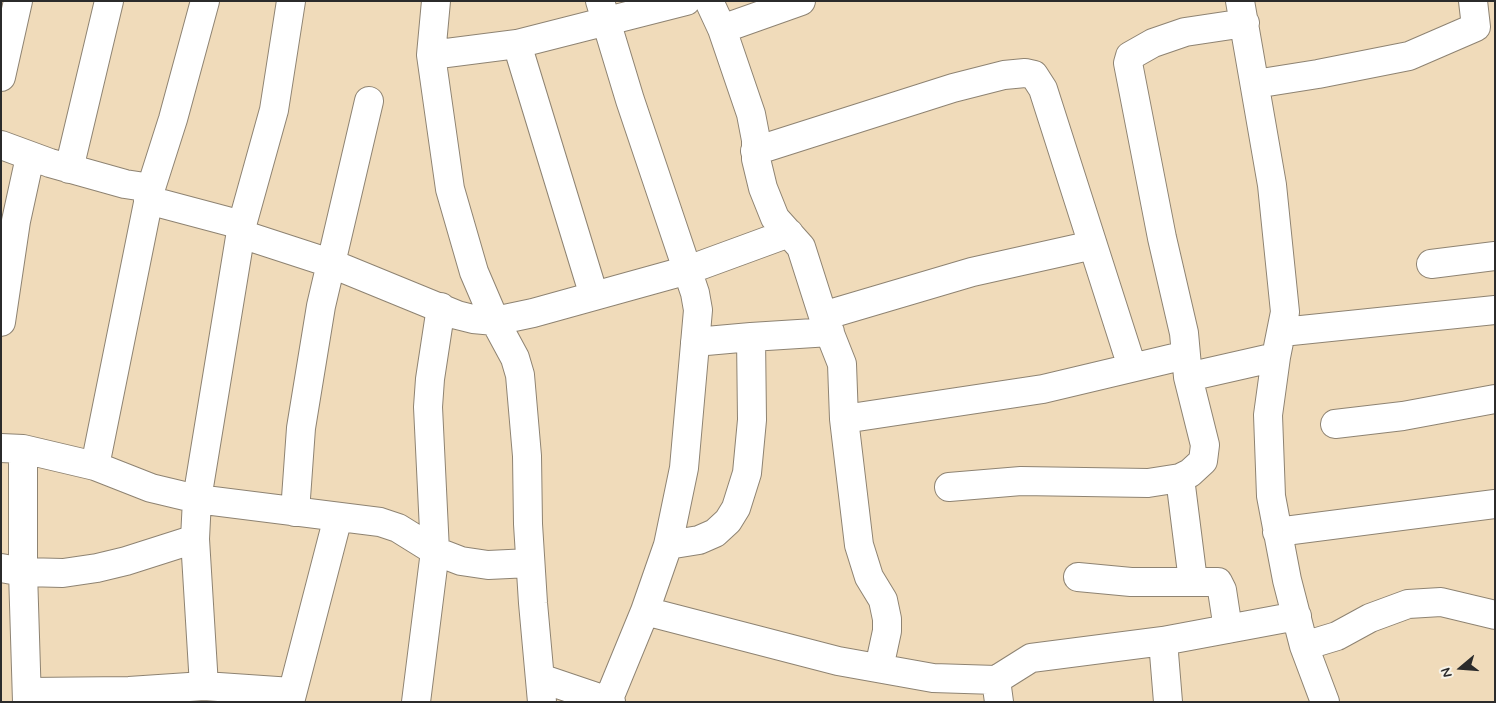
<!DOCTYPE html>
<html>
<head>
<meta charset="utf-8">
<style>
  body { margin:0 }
  #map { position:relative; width:1496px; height:703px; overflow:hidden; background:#f0dbba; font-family:Mynerve,sans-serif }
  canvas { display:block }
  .frame { position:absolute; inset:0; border:2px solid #2b2b2b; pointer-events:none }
  .north { position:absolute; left:1436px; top:643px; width:50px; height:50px; -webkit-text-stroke:4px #f7f3e8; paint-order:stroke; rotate:252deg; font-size:14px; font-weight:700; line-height:20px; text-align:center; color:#2b2b2b }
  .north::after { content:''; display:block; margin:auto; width:18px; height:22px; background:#2b2b2b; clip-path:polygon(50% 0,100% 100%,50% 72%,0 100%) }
</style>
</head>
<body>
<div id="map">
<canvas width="1496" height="703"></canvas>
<div class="frame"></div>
<div class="north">N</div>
</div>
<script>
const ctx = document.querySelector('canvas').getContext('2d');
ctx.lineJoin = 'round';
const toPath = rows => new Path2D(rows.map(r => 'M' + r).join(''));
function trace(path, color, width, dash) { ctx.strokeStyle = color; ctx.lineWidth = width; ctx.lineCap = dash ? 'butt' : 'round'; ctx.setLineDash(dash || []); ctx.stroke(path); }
const street = toPath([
  [436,1,431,55,450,189,474,272,495,321,515,358,520,375,527,456,528,524,533,603,542,702],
  [600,1,630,100,695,293,698,310,684,468,668,545,645,611,608,701],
  [709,1,722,29,801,1],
  [1240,1,1272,185,1285,312,1276,357,1268,415,1271,496,1287,580,1304,646,1325,702],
  [722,29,751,114,756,140,756,159,763,188,775,218,801,247,823,316,842,364,844,419,859,545,869,577,883,600,887,619,887,631,879,668],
  [517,44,594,296],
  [431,55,517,44,686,1],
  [1,77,18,1],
  [1255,84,1318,74,1409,56,1476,27,1473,1],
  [1,145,50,163,125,184,151,188],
  [755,151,953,88,1004,75,1025,73,1034,75,1043,89,1132,367],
  [69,169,109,1],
  [148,200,242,225],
  [241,234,330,263,457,315,473,319,495,321,533,313,688,270,789,233],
  [1431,264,1495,256],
  [823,316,972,272,1093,245],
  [1,322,16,221,30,157],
  [1282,332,1495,310],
  [695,342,751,337],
  [1188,377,1276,357],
  [844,419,1043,389,1186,355],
  [1335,424,1403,416,1495,399],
  [1,448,23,449,23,572,27,702],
  [23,449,95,466,151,488,197,499,380,522,398,528,435,551,461,561,488,565,530,563],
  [95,466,151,188,173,119,205,1],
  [949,487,1021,481,1148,483,1180,478],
  [295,512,301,428,321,306,369,101],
  [1277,532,1495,504],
  [668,545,699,540,715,533,728,521,736,508,747,473,752,420,751,337,830,332],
  [1,568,23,572,63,573,97,568,126,561,195,539],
  [1078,577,1131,582,1218,582,1222,590,1228,629],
  [1193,581,1180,478,1190,473,1203,461,1205,445,1188,377,1184,333,1162,238,1128,63,1130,56,1153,43,1185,32,1245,23],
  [645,611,838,661,933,678,996,680,999,702],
  [1304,646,1337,636,1370,618,1408,604,1441,602,1495,615],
  [540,678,611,702],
  [996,680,1031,658,1163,641],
  [204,686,195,539,197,499,242,225,274,110,291,1],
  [28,692,129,691,204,686,292,692],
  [290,702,338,517],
  [416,702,435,551,428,407,430,379,441,307],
  [1168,702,1163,641,1297,616]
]);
trace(street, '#8e8372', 30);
trace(street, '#fff', 28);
</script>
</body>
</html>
